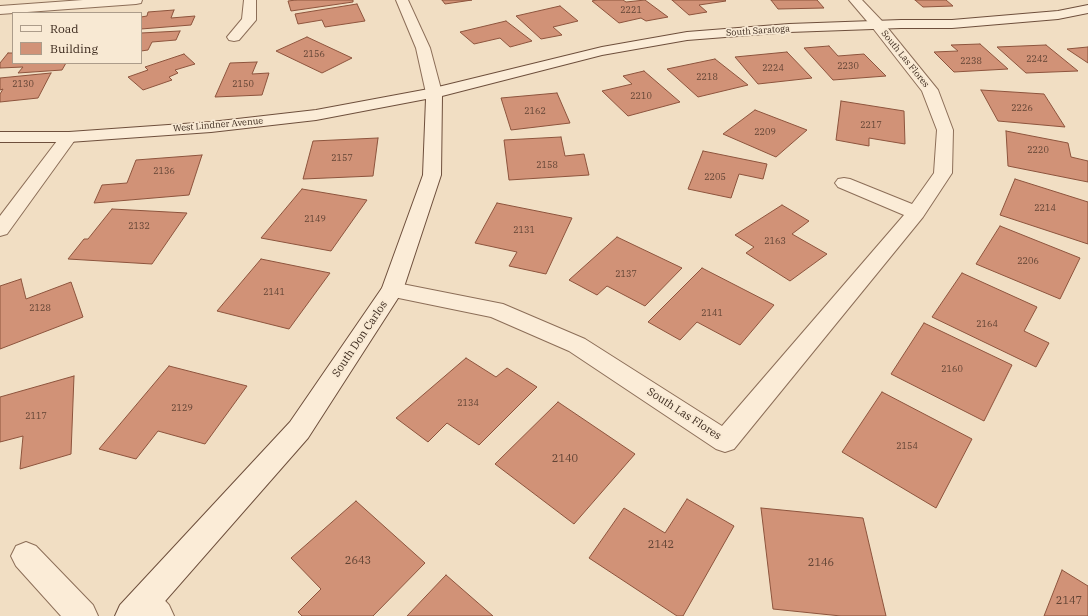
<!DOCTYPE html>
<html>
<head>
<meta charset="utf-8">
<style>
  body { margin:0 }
  #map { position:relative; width:1088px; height:616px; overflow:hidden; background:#f1dec3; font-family:"IBM Plex Serif",serif }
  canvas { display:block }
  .legend { position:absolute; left:12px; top:12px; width:130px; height:52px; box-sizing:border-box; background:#f8e9d3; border:1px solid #ac9c8a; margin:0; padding:5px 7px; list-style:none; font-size:12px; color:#3b291d }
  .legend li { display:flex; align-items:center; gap:8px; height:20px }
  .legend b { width:20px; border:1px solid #ac9c8a }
</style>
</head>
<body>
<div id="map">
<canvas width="1088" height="616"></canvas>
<ul class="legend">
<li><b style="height:5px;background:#fbecd7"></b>Road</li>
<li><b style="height:11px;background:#d19277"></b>Building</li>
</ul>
</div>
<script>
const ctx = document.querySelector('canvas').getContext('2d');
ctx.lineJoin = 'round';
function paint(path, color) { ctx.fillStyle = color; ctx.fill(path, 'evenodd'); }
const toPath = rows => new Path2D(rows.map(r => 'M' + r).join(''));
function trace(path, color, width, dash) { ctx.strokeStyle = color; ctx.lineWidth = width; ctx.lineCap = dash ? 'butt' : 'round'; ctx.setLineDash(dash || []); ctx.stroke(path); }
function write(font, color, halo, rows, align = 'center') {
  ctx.font = font + ' "IBM Plex Serif",serif'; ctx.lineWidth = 3.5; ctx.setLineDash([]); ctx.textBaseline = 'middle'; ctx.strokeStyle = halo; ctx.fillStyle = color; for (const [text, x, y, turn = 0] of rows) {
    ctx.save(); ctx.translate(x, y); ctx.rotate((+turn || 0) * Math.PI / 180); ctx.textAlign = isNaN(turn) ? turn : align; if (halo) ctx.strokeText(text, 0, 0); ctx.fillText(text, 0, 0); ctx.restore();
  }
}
const building = toPath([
  [296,0,353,0,353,2,291,11,288,1,296,0],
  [442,0,472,0,445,4,442,0],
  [596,0,623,0,626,2,645,0,668,17,646,21,641,18,619,23,592,1,596,0],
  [672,0,725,0,726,1,699,5,707,12,689,15,672,0],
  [771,0,817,0,824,8,778,9,771,0],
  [915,0,946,0,953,6,923,7,915,0],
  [357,4,365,21,325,27,322,20,298,24,295,14,357,4],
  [560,6,578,21,553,27,562,35,541,39,516,16,560,6],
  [174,10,171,18,195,16,191,25,141,29,141,17,147,16,148,12,174,10],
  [506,21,532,41,510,47,500,38,474,44,460,32,506,21],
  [180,31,176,40,152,42,148,50,141,51,141,33,180,31],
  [307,37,352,58,322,73,276,51,307,37],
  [980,44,1008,69,954,72,934,52,958,51,951,45,980,44],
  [1046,45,1078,71,1026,73,997,47,1046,45],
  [829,46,838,56,864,54,886,76,833,80,804,48,829,46],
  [1088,47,1088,63,1067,49,1088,47],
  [787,52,812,78,758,84,735,57,787,52],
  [8,53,13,53,13,63,66,63,62,70,18,73,23,67,0,68,0,63,8,53],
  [184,54,195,64,175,70,178,73,169,77,172,80,143,90,128,77,148,70,145,67,184,54],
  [715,59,748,85,698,97,667,69,715,59],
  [257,62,252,74,269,73,262,95,215,97,230,63,257,62],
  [644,71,680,102,628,116,602,91,632,84,623,76,644,71],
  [51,73,38,98,0,102,0,94,3,89,0,90,0,78,51,73],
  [981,90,1044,94,1065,127,998,121,981,90],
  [557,93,570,123,511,130,501,98,557,93],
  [841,101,904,111,905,144,869,138,869,146,836,140,841,101],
  [755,110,807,130,776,157,723,134,755,110],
  [1006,131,1068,143,1071,157,1088,161,1088,182,1008,166,1006,131],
  [561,137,565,156,584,154,589,175,509,180,504,140,561,137],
  [378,138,373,176,303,179,313,141,378,138],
  [703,151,767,164,763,179,739,174,731,198,688,189,703,151],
  [202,155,189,195,94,203,102,185,127,183,136,160,202,155],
  [1015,179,1088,202,1088,244,1000,215,1015,179],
  [302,189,367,200,331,251,261,238,302,189],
  [497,203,572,218,546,274,509,266,517,252,475,243,497,203],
  [782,205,809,221,792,234,827,254,790,281,746,253,754,247,735,235,782,205],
  [112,209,187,213,152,264,68,259,84,239,88,239,112,209],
  [1000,226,1080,258,1060,299,976,264,1000,226],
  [617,237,682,268,645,306,607,286,597,295,569,280,617,237],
  [261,259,330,273,289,329,217,311,261,259],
  [702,268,774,305,740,345,697,322,680,340,648,322,702,268],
  [962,273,1037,307,1024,331,1049,343,1036,367,932,317,962,273],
  [21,279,26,299,71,282,83,317,0,349,0,286,21,279],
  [924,323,1012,365,984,421,891,374,924,323],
  [466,358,496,377,507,368,537,387,479,445,447,423,428,442,396,418,466,358],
  [169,366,247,386,205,444,158,431,136,459,99,449,169,366],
  [74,376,71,454,20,469,23,436,0,442,0,397,74,376],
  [882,392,972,439,936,508,842,452,882,392],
  [558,402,635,454,574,524,495,464,558,402],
  [687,499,734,526,683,616,677,616,589,558,624,508,665,533,687,499],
  [356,501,425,563,373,616,302,616,298,612,321,589,291,558,356,501],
  [761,508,863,518,886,616,841,616,773,609,761,508],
  [1062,570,1088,586,1088,616,1044,616,1062,570],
  [446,575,493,616,407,616,446,575]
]);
const street = toPath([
  [83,0,142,0,141,3,136,4,0,14,0,6,83,0],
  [244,0,256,0,256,20,239,40,234,41,229,40,227,37,242,19,244,0],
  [396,0,408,0,430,48,442,93,440,96,434,98,428,96,426,93,416,48,396,0],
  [849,0,862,0,882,21,938,90,953,130,952,173,923,217,734,449,725,452,716,449,569,351,491,317,384,295,381,290,384,285,392,282,503,304,585,339,722,426,904,215,838,187,835,183,838,179,844,178,850,179,912,204,934,173,937,130,922,91,872,27,849,0],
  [69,132,75,133,77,137,7,234,0,236,0,216,63,133,69,132],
  [26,542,36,546,93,605,98,616,61,616,16,566,11,556,16,546,26,542],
  [145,587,156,591,169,605,174,616,137,616,130,602,134,591,145,587]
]);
const secondary = toPath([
  [1088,5,1088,13,1058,19,952,28,901,28,789,32,687,40,602,55,442,96,441,175,403,290,400,295,308,438,152,616,115,616,120,605,290,422,382,288,423,175,426,99,316,120,211,132,69,142,0,142,0,132,69,132,211,122,316,110,434,88,602,47,687,32,789,24,901,20,952,20,1058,11,1088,5]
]);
const numberNames = [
  ["2221",631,10],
  ["2156",314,54],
  ["2242",1037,59],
  ["2238",971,61],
  ["2230",848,66],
  ["2224",773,68],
  ["2218",707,77],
  ["2130",23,84],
  ["2150",243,84],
  ["2210",641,96],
  ["2226",1022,108],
  ["2162",535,111],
  ["2217",871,125],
  ["2209",765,132],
  ["2220",1038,150],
  ["2157",342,158],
  ["2158",547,165],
  ["2136",164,171],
  ["2205",715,177],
  ["2214",1045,208],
  ["2149",315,219],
  ["2132",139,226],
  ["2131",524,230],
  ["2163",775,241],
  ["2206",1028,261],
  ["2137",626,274],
  ["2141",274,292],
  ["2128",40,308],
  ["2141",712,313],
  ["2164",987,324],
  ["2160",952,369],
  ["2134",468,403],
  ["2129",182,408],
  ["2117",36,416],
  ["2154",907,446]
];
const farStreetnames = [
  ["South Saratoga",758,31,-4],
  ["South Las Flores",905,59,51],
  ["West Lindner Avenue",218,125,-5]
];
const streetNames = [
  ["South Don Carlos",360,339,-56],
  ["South Las Flores",684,414,33]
];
const nearNumbernames = [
  ["2140",565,459],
  ["2142",661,545],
  ["2643",358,561],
  ["2146",821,563],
  ["2147",1069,601]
];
paint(building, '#d19277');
trace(building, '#8d543d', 1);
trace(street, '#8c6e58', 2);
trace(secondary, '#6e4f3c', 2);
paint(street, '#fbecd7');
paint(secondary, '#fbecd7');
write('9px', '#604334', null, numberNames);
write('9px', '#3b291d', '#f8e9d3', farStreetnames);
write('11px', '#3b291d', '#f8e9d3', streetNames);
write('11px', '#604334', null, nearNumbernames);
</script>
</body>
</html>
